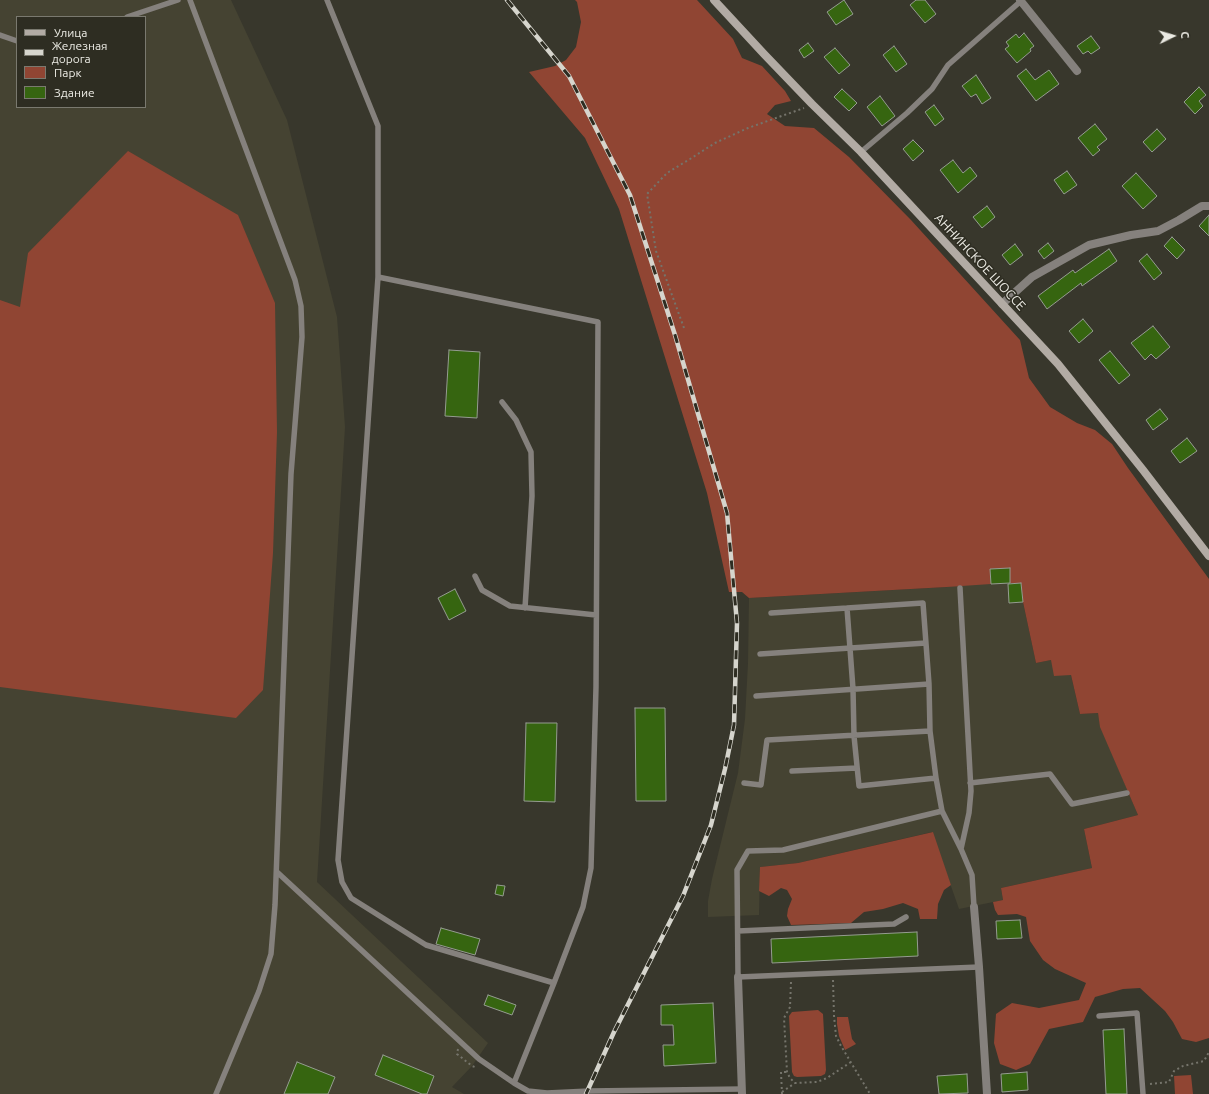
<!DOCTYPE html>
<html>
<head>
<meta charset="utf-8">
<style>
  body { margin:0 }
  #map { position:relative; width:1209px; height:1094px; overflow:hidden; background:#38372c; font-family:Ubuntu,sans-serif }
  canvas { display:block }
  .legend { position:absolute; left:16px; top:16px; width:130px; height:92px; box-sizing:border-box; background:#2e2d22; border:1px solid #7a796f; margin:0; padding:5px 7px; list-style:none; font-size:12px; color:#ebeae3 }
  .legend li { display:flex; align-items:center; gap:8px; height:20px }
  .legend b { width:20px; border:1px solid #7a796f }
  .north { position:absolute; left:1153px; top:16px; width:40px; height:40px; -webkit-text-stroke:3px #2e2d22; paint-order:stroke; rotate:85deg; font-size:11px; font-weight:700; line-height:16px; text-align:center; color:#ebeae3 }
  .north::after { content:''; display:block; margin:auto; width:14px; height:18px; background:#ebeae3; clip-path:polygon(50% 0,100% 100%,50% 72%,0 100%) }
</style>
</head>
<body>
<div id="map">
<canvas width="1209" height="1094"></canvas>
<ul class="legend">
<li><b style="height:5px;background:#b2aba4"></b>Улица</li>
<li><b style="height:5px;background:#d6d5cd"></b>Железная дорога</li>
<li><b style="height:11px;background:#904533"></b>Парк</li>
<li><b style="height:11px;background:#366510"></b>Здание</li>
</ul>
<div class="north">С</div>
</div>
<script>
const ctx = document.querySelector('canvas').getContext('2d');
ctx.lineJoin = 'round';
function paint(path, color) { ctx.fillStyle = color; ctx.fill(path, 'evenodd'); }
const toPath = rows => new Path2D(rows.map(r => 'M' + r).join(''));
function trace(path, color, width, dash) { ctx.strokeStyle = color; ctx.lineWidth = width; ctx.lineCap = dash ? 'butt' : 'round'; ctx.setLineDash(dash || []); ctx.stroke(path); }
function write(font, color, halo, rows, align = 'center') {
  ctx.font = font + ' Ubuntu,sans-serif'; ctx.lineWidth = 3; ctx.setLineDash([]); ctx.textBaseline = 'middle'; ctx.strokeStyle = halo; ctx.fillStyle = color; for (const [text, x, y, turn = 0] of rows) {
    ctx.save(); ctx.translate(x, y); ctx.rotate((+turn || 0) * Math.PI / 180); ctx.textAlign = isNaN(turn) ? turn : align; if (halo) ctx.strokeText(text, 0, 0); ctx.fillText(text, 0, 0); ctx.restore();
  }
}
const built = toPath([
  [0,0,231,0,287,120,337,317,345,427,317,882,488,1043,472,1066,452,1087,464,1094,0,1094],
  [17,17,145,17,145,107,17,107],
  [1010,568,1021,583,1023,602,1036,663,1051,660,1071,675,1080,714,1098,713,1101,727,1138,815,1084,829,1092,868,1001,888,1003,900,959,909,932,832,798,863,760,867,759,915,708,917,708,901,712,879,738,773,745,719,748,663,749,598,947,587]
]);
const green = toPath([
  [575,0,697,0,733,39,742,58,762,66,785,91,791,101,775,105,767,114,785,126,814,128,849,157,911,220,1020,340,1029,378,1050,407,1077,423,1095,430,1112,444,1128,468,1209,579,1209,1038,1196,1042,1182,1039,1173,1022,1165,1011,1140,988,1123,989,1095,997,1083,1022,1049,1029,1030,1064,1016,1070,1000,1064,994,1043,996,1014,1012,1003,1039,1008,1079,1000,1086,983,1055,969,1043,960,1030,941,1026,917,1017,914,998,915,995,910,993,902,1003,900,1001,888,1092,868,1084,829,1138,815,1100,727,1098,713,1080,714,1071,675,1054,676,1051,660,1036,663,1023,602,1021,583,1010,583,1010,568,990,569,991,584,947,587,749,598,742,592,729,592,707,493,619,209,585,138,529,72,555,66,566,60,576,47,581,22,577,2],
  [128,151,238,215,275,303,277,432,273,553,263,690,236,718,0,687,0,300,20,307,28,253],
  [933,832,951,885,944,890,938,904,937,919,920,919,918,909,903,903,883,909,864,912,851,923,791,925,787,916,788,909,792,899,787,890,781,888,769,896,759,891,760,867,798,863],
  [818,1010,823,1014,826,1070,825,1074,821,1076,797,1077,794,1076,792,1072,789,1016,792,1012],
  [837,1017,848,1017,852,1039,856,1044,845,1050,839,1036,837,1024],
  [1191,1075,1193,1094,1175,1094,1174,1076]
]);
const building = toPath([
  [844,0,853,14,836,25,827,12,844,0],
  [916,0,925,0,936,14,925,23,910,5,916,0],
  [1024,33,1034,46,1030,49,1031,51,1017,63,1005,49,1009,46,1006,42,1016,34,1019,38,1024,33],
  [1091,36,1100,48,1091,54,1088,51,1083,54,1077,46,1091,36],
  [808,43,814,51,804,58,799,50,808,43],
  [894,46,907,64,896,72,883,55,894,46],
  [835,48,850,65,839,74,824,57,835,48],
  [1026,69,1035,80,1049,70,1059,84,1036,101,1017,76,1026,69],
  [976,75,991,98,982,104,976,94,971,97,962,86,976,75],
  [1199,87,1206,95,1199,101,1203,106,1195,114,1184,102,1199,87],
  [842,89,857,103,849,111,834,97,842,89],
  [880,96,895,116,882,126,867,107,880,96],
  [934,105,944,119,935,126,925,112,934,105],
  [1095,124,1107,139,1097,147,1100,150,1093,156,1078,138,1095,124],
  [1157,129,1166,139,1152,152,1143,142,1157,129],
  [913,140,924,151,913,161,903,149,913,140],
  [953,160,963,173,970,167,977,176,958,193,940,170,953,160],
  [1067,171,1077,185,1064,194,1054,180,1067,171],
  [1136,173,1157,196,1143,209,1122,186,1136,173],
  [987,206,995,217,982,228,973,217,987,206],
  [1209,215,1209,236,1199,226,1209,215],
  [1172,237,1185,250,1177,259,1164,246,1172,237],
  [1048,243,1054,251,1044,259,1038,251,1048,243],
  [1015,244,1023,255,1010,265,1002,255,1015,244],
  [1109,249,1117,261,1082,286,1081,283,1047,309,1038,296,1073,270,1075,273,1109,249],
  [1147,254,1162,273,1154,280,1139,261,1147,254],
  [1083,319,1093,331,1079,343,1069,331,1083,319],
  [1153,326,1170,347,1156,359,1151,354,1145,360,1131,343,1153,326],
  [449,350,480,352,477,418,445,416,449,350],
  [1110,351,1130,375,1119,384,1099,360,1110,351],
  [1160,409,1168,419,1153,430,1146,420,1160,409],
  [1187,438,1197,451,1180,463,1171,451,1187,438],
  [1010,568,1010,583,991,584,990,569,1010,568],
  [1021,583,1023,602,1009,603,1008,584,1021,583],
  [455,589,466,611,449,620,438,598,455,589],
  [635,708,665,708,666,801,636,801,635,708],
  [526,723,557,723,555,802,524,801,526,723],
  [497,885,505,886,503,896,495,894,497,885],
  [1020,920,1022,938,997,939,996,921,1020,920],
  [441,928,480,939,475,955,436,944,441,928],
  [917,932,918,956,772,963,771,939,917,932],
  [488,995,516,1005,512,1015,484,1005,488,995],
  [713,1003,716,1063,664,1066,663,1045,674,1045,673,1025,661,1025,661,1005,713,1003],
  [1124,1029,1127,1094,1106,1094,1103,1030,1124,1029],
  [383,1055,434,1076,427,1094,422,1094,375,1075,383,1055],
  [297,1062,335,1077,328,1094,284,1094,297,1062],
  [1027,1072,1028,1090,1002,1092,1001,1074,1027,1072],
  [967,1074,968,1093,939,1094,937,1076,967,1074]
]);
const path = toPath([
  [684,328,656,251,647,194,667,173,690,159,715,143,748,128,804,108],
  [833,980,834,1016,836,1036,841,1046,870,1094],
  [791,982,790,1007,784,1018,787,1072,790,1078,795,1083,817,1082,827,1078,851,1062],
  [458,1049,457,1054,472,1066,475,1067],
  [1150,1084,1169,1082,1174,1071,1183,1066,1204,1061,1209,1052],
  [782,1092,795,1083],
  [782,1094,781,1072,787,1072]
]);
const service = toPath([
  [190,0,295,280,301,306,302,337,291,474,275,905,271,954,259,991,216,1094],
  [327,0,378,126,378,277,598,322,596,687,591,868,583,907,554,983,514,1083],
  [127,17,178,0],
  [0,35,17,41],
  [861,152,907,113,932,89,948,65,1021,1],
  [378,277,338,860,342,882,351,898,426,945,554,983],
  [502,402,516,420,531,452,532,496,525,608],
  [475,576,482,590,510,606,596,615],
  [960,588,971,791,969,813,961,849],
  [847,608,853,689,854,736,859,786,936,778,942,811,961,849,972,875,974,907],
  [771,613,923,603,929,684,930,731,936,778],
  [760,654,926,643],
  [756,696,929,684],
  [792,771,857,768],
  [744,783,761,785,767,740,930,731],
  [970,783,1050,774,1072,804,1127,793],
  [942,811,783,850,748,851,737,870,738,977,979,967],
  [277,872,479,1059,514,1083,528,1091,547,1093,589,1091,742,1089],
  [738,931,894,924,906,917],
  [1099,1016,1137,1013,1143,1094]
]);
const minor = toPath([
  [1020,0,1077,71],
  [1002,304,1032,277,1089,245,1131,235,1158,231,1179,220,1202,206,1209,206],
  [974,907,979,967,987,1094],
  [738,977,742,1094]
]);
const secondary = toPath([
  [714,0,764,54,812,104,861,152,1058,364,1143,470,1209,556]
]);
const rail = toPath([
  [507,0,569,76,630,195,675,335,727,513,737,623,734,725,725,769,711,825,683,896,614,1032,586,1094]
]);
const streetNames = [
  ["АННИНСКОЕ ШОССЕ",980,262,47]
];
paint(built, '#454332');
paint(green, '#904533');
paint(building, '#366510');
trace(building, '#959c91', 1);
trace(path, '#75746b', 2, [2, 3]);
trace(service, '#85817d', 5.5);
trace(minor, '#85817d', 8);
trace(secondary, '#b2aba4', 8);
trace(rail, '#d6d5cd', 4.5);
trace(rail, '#2e2d22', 3, [9]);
write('13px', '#ebeae3', '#2e2d22', streetNames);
</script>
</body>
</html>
